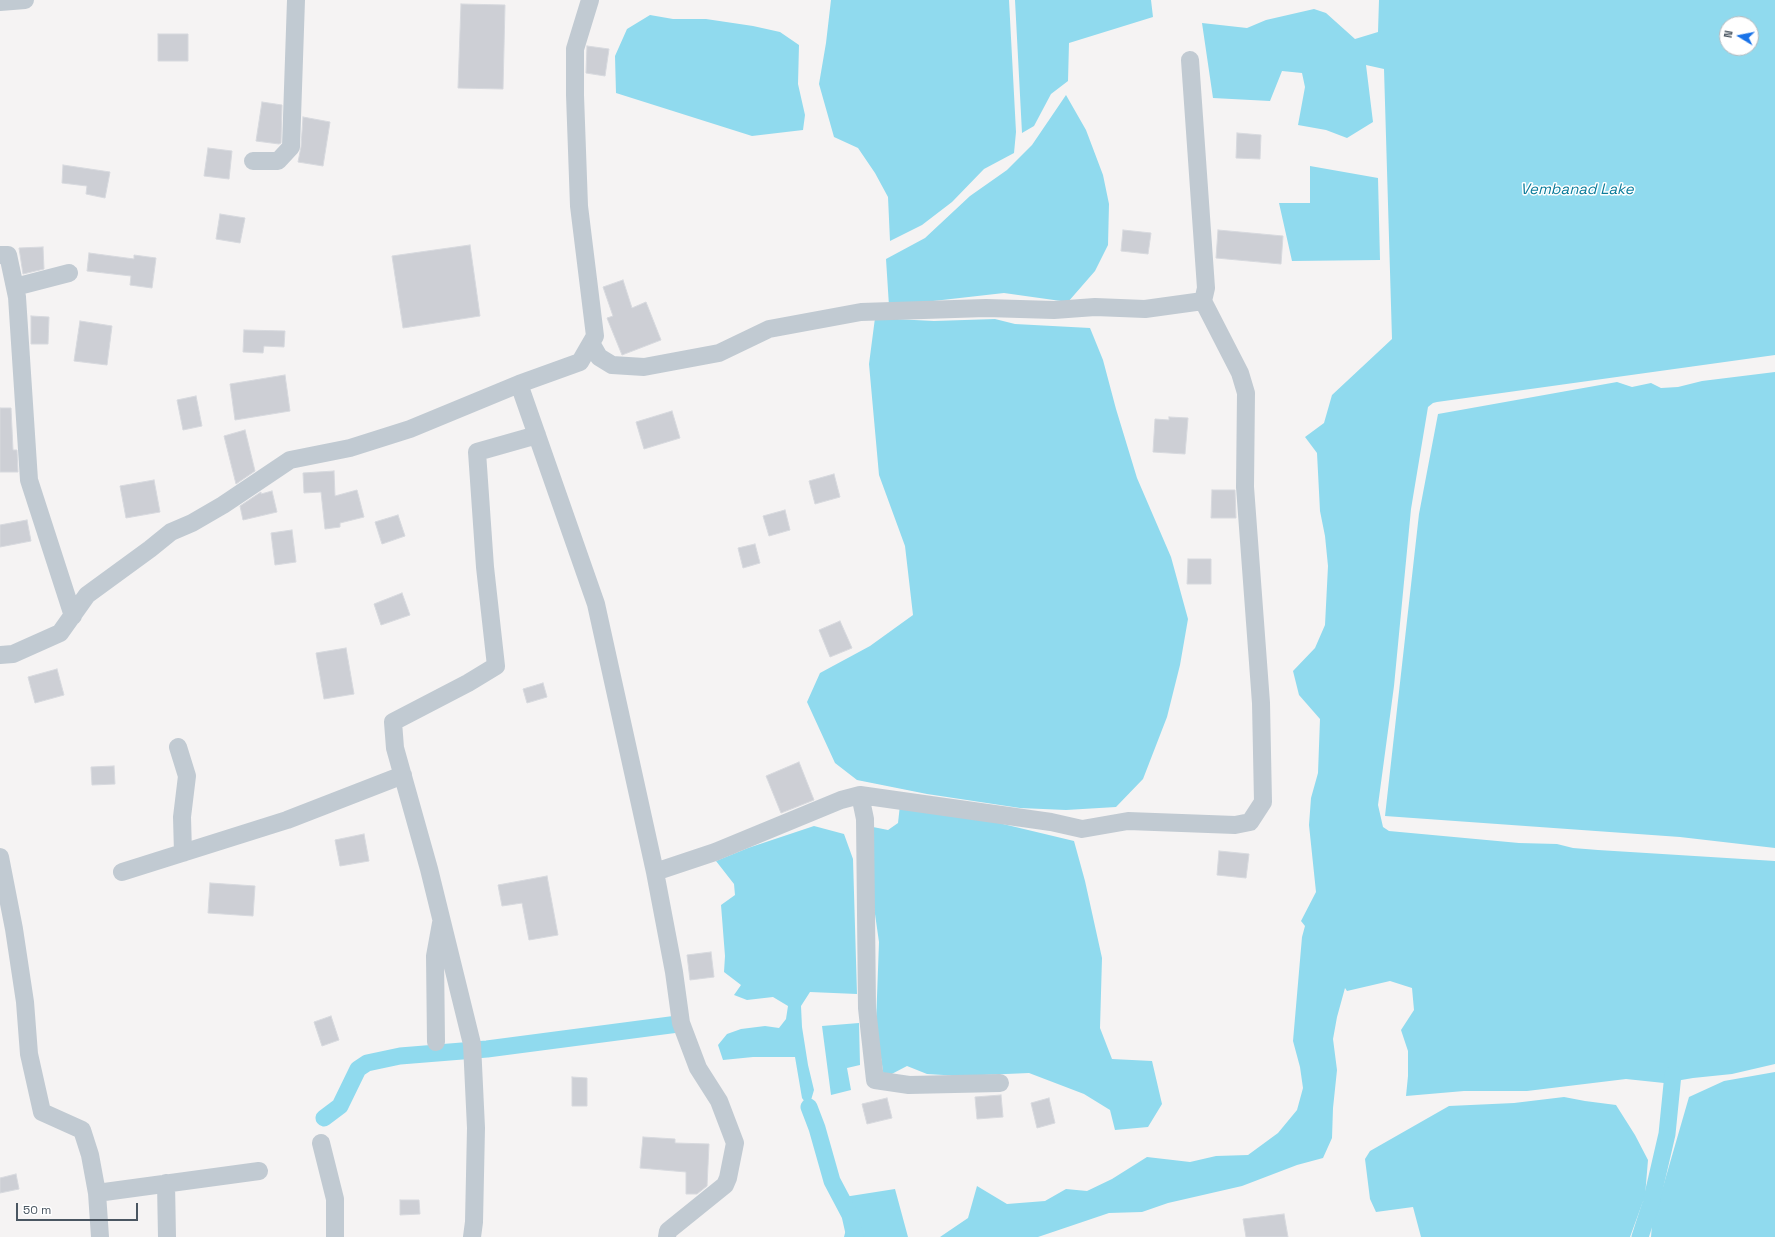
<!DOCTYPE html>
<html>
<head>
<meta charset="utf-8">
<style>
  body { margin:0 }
  #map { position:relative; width:1775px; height:1237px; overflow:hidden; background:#f5f3f3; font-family:"Space Grotesk",sans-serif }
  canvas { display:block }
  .north { position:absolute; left:1719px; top:16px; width:40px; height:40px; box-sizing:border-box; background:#fff; border:1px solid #b7bbc0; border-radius:50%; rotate:280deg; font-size:11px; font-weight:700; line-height:16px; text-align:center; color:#4a5661 }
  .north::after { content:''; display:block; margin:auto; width:14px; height:18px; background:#1a73e8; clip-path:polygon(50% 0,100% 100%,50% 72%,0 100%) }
  .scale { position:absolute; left:16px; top:1203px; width:122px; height:18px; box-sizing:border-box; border:2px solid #4a5661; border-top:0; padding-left:5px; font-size:12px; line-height:14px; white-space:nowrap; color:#4a5661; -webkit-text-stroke:3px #fff; paint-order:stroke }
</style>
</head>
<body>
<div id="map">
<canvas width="1775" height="1237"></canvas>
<div class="north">N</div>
<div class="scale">50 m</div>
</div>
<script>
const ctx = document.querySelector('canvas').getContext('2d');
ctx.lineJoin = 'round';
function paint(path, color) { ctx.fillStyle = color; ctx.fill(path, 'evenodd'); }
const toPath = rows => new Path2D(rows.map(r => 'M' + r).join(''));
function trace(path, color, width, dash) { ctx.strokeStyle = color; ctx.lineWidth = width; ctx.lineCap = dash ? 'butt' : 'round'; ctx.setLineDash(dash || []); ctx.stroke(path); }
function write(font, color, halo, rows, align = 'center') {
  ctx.font = font + ' "Space Grotesk",sans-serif'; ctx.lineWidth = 3; ctx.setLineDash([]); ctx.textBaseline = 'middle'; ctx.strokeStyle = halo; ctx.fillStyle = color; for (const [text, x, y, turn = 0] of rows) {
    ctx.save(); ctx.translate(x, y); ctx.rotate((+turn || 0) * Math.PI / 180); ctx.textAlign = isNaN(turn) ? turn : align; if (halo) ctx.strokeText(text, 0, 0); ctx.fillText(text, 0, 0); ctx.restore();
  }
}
const water = toPath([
  [831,0,1009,0,1016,132,1014,153,984,169,952,202,922,225,890,241,888,197,875,173,858,148,834,137,819,84,826,43],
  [1015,0,1151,0,1153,17,1069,43,1068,81,1051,94,1034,126,1022,133],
  [1379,0,1775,0,1775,355,1437,402,1433,403,1428,407,1411,509,1394,686,1378,805,1383,827,1389,831,1519,843,1557,844,1573,848,1598,850,1775,861,1775,1064,1732,1074,1693,1078,1664,1083,1626,1079,1527,1091,1464,1091,1406,1096,1408,1076,1408,1051,1401,1030,1414,1010,1412,988,1390,981,1347,991,1345,988,1337,1017,1333,1039,1337,1070,1333,1108,1332,1138,1323,1158,1297,1165,1242,1186,1168,1203,1142,1212,1109,1213,1038,1237,940,1237,968,1218,977,1186,1007,1204,1045,1201,1066,1189,1087,1191,1112,1179,1147,1157,1190,1162,1216,1156,1248,1155,1278,1133,1297,1110,1303,1088,1300,1067,1293,1041,1302,937,1305,926,1301,921,1316,892,1309,825,1311,798,1318,773,1320,719,1299,695,1293,671,1315,648,1325,625,1328,566,1325,536,1320,511,1317,453,1305,437,1324,423,1332,395,1392,339,1384,69,1366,65,1373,122,1347,138,1326,130,1298,125,1305,87,1302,73,1282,71,1270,101,1213,98,1202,23,1247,28,1266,20,1314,9,1326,13,1355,39,1378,32],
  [1727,24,1751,24,1751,48,1727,48],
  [650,15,673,19,706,19,753,26,780,32,799,45,798,84,805,115,803,130,752,136,616,93,615,56,627,29],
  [1066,95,1086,130,1103,175,1109,204,1108,245,1095,271,1068,302,1004,293,889,306,886,259,925,238,970,196,1007,170,1032,145],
  [1310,166,1378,178,1380,260,1292,261,1279,203,1310,203],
  [875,318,934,321,995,319,1015,324,1090,328,1103,360,1116,409,1137,478,1171,557,1188,619,1180,665,1167,717,1143,779,1116,807,1066,810,1020,808,927,794,857,780,835,763,807,702,820,673,870,646,913,615,905,546,879,475,869,364],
  [1775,372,1775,848,1680,837,1385,816,1419,514,1438,414,1617,382,1632,387,1651,383,1661,388,1678,387,1702,381],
  [900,805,957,813,1074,841,1085,881,1102,958,1100,1028,1112,1059,1152,1061,1162,1104,1148,1127,1115,1130,1110,1110,1084,1094,1029,1073,960,1076,927,1074,907,1066,884,1078,876,1024,879,942,872,893,868,826,888,830,898,823],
  [814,826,844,834,853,859,857,994,810,992,801,1006,802,1027,808,1065,814,1090,809,1107,802,1098,795,1057,753,1057,723,1060,718,1045,727,1034,741,1029,765,1026,779,1028,786,1019,788,1006,773,997,747,1000,734,995,741,985,724,972,725,956,721,905,735,895,734,884,716,861,748,848],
  [859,1023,860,1065,847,1068,851,1090,831,1095,822,1026],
  [1775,1072,1775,1237,1651,1237,1652,1225,1689,1097,1724,1081],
  [1564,1097,1585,1101,1616,1105,1635,1135,1648,1160,1645,1196,1630,1237,1421,1237,1413,1207,1376,1212,1370,1199,1365,1159,1370,1151,1449,1106,1514,1103],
  [895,1189,908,1237,844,1237,847,1225,844,1197]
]);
const canal = toPath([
  [809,1107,817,1128,832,1181,850,1215,855,1237],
  [324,1118,340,1106,358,1069,367,1063,400,1056,487,1049,678,1024],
  [1640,1237,1651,1203,1667,1134,1673,1074]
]);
const building = toPath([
  [461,4,505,5,503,89,458,88,461,4],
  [158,34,188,34,188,61,158,61,158,34],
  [587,46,609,49,605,76,586,73,587,46],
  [262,102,282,105,281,143,279,144,256,141,262,102],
  [303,117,330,122,323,166,298,162,301,147,303,117],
  [1237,133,1261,135,1260,159,1236,158,1237,133],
  [208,148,232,151,229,179,204,176,208,148],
  [63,165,110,172,105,198,86,194,87,186,62,183,63,165],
  [220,214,245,218,240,243,216,239,220,214],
  [1123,230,1151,233,1148,254,1121,251,1123,230],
  [1218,230,1283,236,1281,264,1216,258,1218,230],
  [470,245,480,316,403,328,392,256,470,245],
  [43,247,44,269,23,274,19,248,43,247],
  [89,253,134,259,134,255,156,258,152,288,130,285,131,276,87,271,89,253],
  [623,280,632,308,646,302,661,340,622,355,607,318,613,316,603,287,623,280],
  [31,316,49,317,48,344,31,344,31,316],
  [80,321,112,326,107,365,74,361,80,321],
  [244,330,285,331,284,347,264,346,263,353,243,352,244,330],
  [285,375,290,411,235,420,230,384,285,375],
  [196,396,202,426,183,430,177,400,196,396],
  [0,408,11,408,13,450,17,450,18,472,0,472,0,408],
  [672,411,680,438,644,449,636,422,672,411],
  [1169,417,1188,418,1185,454,1153,452,1155,419,1169,420,1169,417],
  [245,430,255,471,236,484,224,436,245,430],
  [334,471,335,496,357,490,364,517,340,523,340,527,325,529,321,492,304,493,303,473,334,471],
  [834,474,840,497,815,504,809,481,834,474],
  [154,480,160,512,126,518,120,486,154,480],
  [1212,490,1235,490,1236,518,1211,518,1212,490],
  [272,491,277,512,243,520,240,506,261,492,261,494,272,491],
  [785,510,790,530,769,536,763,516,785,510],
  [398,515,405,536,382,544,375,522,398,515],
  [27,520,31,541,0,547,0,525,27,520],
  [292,530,296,562,275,565,271,533,292,530],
  [755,544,760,563,743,568,738,548,755,544],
  [1188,559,1211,559,1211,584,1187,584,1188,559],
  [402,593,410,615,381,625,374,604,402,593],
  [840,621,852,648,830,657,819,630,840,621],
  [346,648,354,694,324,699,316,653,346,648],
  [57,669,64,695,35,703,28,677,57,669],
  [543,683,547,697,527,703,523,689,543,683],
  [799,762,814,800,781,813,766,776,799,762],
  [114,766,115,784,92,785,91,767,114,766],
  [364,834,369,861,340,866,335,840,364,834],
  [1219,851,1249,854,1246,878,1217,875,1219,851],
  [547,876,558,935,529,940,522,903,502,906,498,885,547,876],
  [210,883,255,886,253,916,208,913,210,883],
  [711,952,714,977,690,980,687,955,711,952],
  [331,1016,339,1040,322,1046,314,1022,331,1016],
  [572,1077,587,1078,587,1106,572,1106,572,1077],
  [1001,1095,1003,1117,977,1119,975,1097,1001,1095],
  [887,1098,892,1118,867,1124,862,1104,887,1098],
  [1049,1098,1055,1123,1037,1128,1031,1103,1049,1098],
  [643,1137,675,1139,675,1143,709,1144,707,1186,697,1194,686,1194,686,1172,640,1168,643,1137],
  [16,1174,19,1189,0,1193,0,1178,16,1174],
  [400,1200,419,1200,420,1214,400,1215,400,1200],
  [1284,1214,1288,1237,1246,1237,1243,1219,1284,1214]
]);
const minor = toPath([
  [590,0,575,49,575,95,579,206,595,336,580,362,519,384,596,604,655,872,674,972,681,1023,698,1068,719,1101,735,1143,728,1178,725,1185,668,1231,667,1237],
  [0,2,25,0],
  [253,161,278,161,291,147,296,0],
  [0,255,8,255,17,297,29,480,73,616],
  [15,287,69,273],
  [591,343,599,357,612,365,644,367,719,353,769,329,861,312,986,308,1054,310,1095,307,1145,309,1203,301],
  [0,655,13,654,60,633,87,595,150,549,171,532,192,523,223,505,290,460,350,448,410,429,519,384],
  [178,747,187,776,182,817,183,853],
  [860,795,865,819,867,1008,875,1080,909,1085,1000,1083],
  [0,857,14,929,25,1002,29,1054,42,1112,82,1130,90,1155,97,1193,100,1237],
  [122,872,287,820,403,775],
  [655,872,715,852,841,800,860,795,1051,822,1082,829,1128,821,1235,825,1250,822,1263,802,1261,703,1245,487,1246,393,1240,373,1203,301,1206,288,1190,60],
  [436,1042,435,956,441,923],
  [321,1143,335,1199,335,1237],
  [166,1183,167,1237],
  [97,1193,259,1171],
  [472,1237,474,1222,476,1128,472,1044,429,869,395,748,393,722,468,683,496,666,485,567,477,452,537,435]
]);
const waterNames = [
  ["Vembanad Lake",1577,190]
];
paint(water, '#90daee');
trace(canal, '#90daee', 17);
paint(building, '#cdcfd5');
trace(building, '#d7d9de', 1);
trace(minor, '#c1cad2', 18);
write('italic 15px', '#0c7c9b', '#fff', waterNames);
</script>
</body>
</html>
